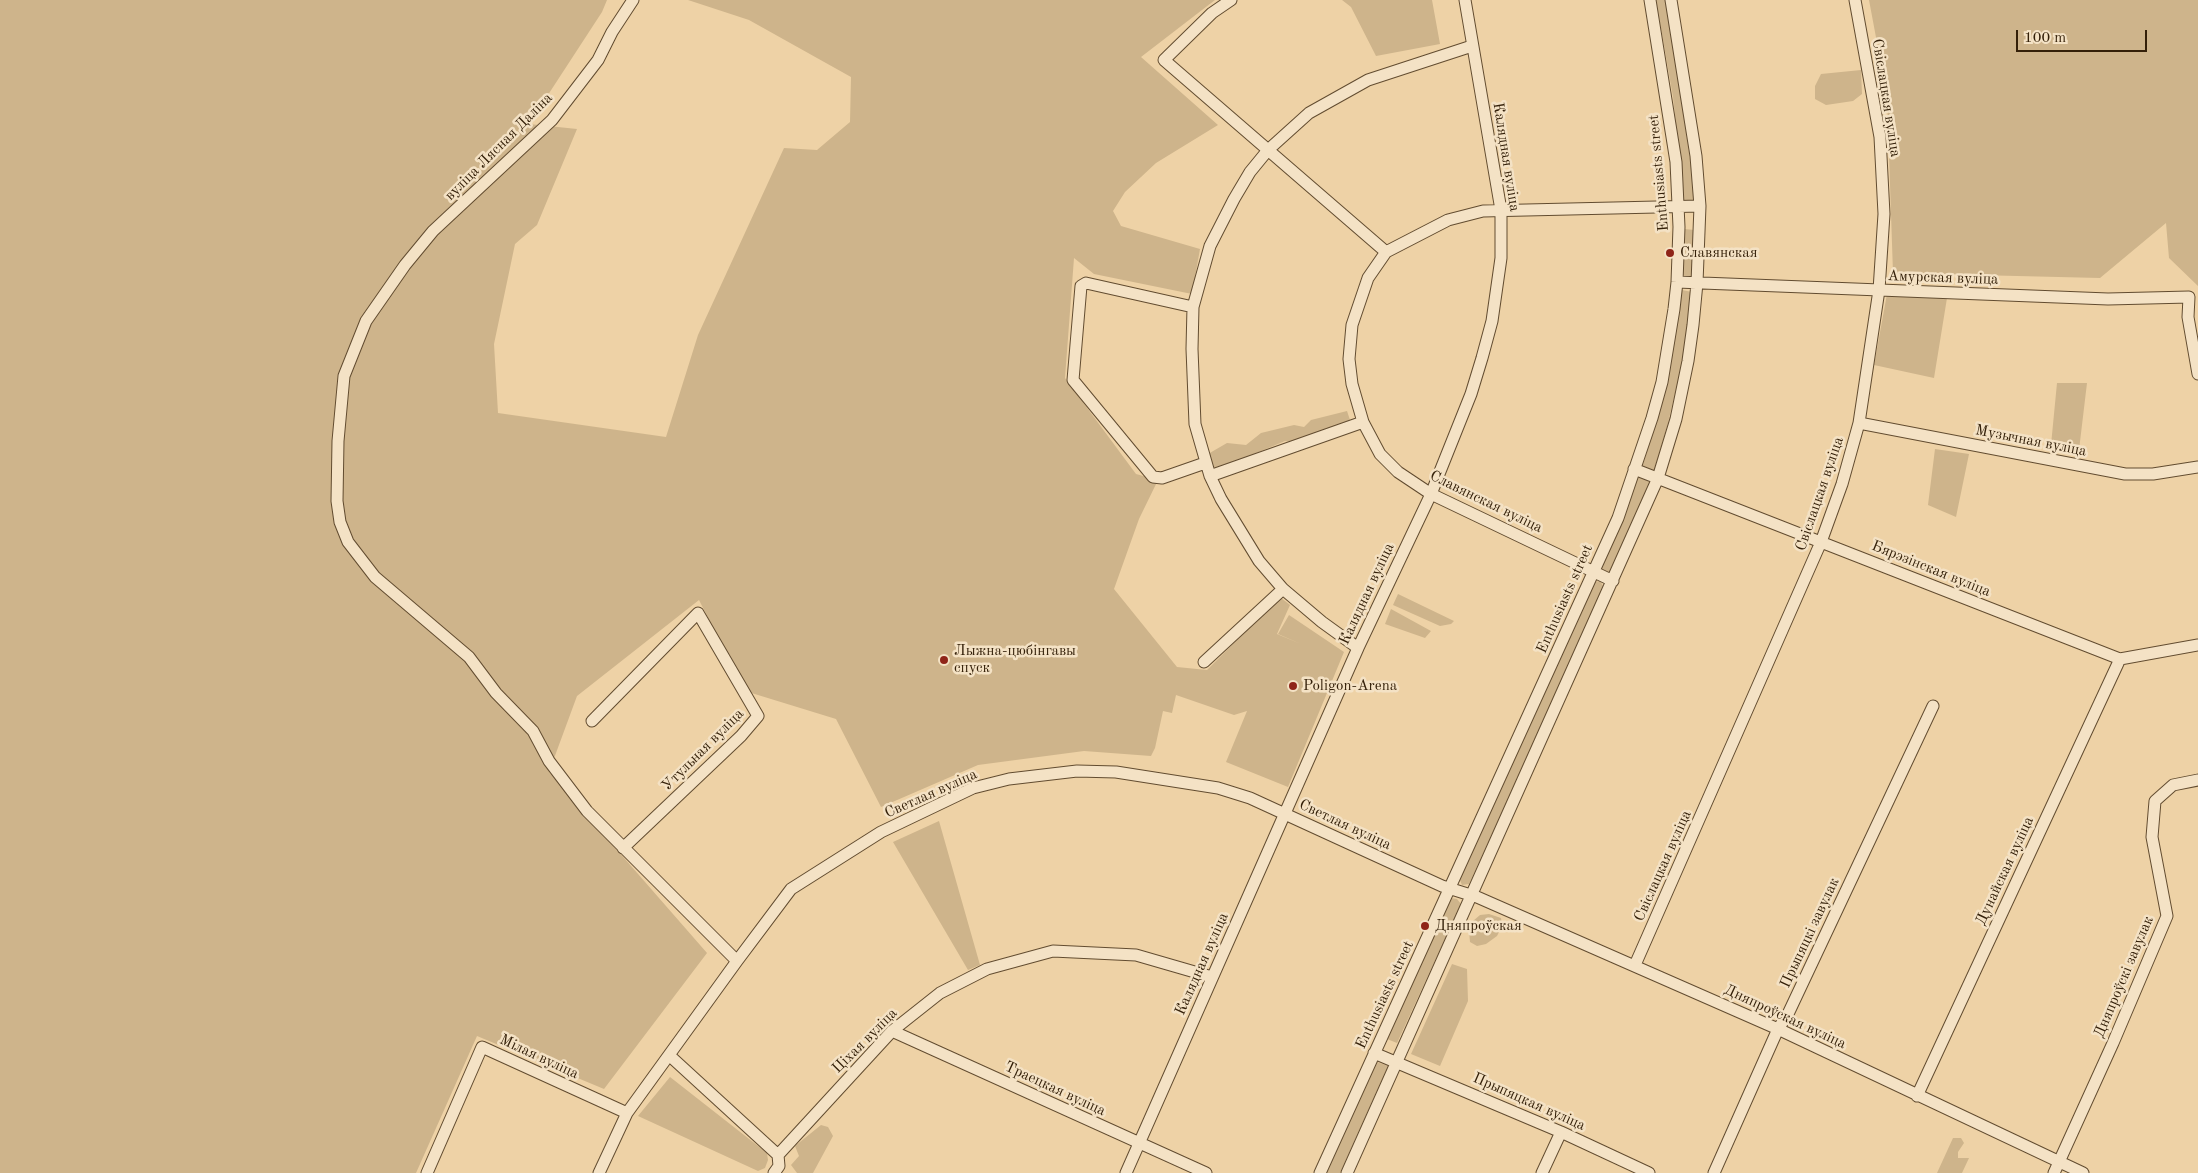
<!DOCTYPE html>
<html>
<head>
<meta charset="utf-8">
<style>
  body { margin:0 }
  #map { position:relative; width:2198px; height:1173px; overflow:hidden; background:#eed2a6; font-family:"Old Standard TT",serif }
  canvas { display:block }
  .scale { position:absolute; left:2016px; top:30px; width:131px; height:22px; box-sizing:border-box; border:2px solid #342009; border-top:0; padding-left:6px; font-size:15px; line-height:18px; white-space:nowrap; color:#342009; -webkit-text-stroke:4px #f4e2c5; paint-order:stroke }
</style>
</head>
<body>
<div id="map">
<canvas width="2198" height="1173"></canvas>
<div class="scale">100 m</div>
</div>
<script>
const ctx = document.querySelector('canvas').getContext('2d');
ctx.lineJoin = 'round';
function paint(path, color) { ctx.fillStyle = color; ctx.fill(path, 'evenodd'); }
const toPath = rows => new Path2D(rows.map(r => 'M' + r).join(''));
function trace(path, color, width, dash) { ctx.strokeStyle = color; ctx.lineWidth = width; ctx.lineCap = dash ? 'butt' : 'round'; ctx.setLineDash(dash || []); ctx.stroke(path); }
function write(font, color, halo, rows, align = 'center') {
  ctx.font = font + ' "Old Standard TT",serif'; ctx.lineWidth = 5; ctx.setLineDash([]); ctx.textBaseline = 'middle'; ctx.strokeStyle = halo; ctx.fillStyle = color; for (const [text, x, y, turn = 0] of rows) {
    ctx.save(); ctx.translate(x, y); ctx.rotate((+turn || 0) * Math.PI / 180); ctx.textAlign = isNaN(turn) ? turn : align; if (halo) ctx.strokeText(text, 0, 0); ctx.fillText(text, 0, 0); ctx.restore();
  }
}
const green = toPath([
  [0,0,607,0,602,12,529,124,577,129,537,225,515,244,494,344,498,413,666,437,698,335,784,148,817,150,850,122,851,77,749,20,688,0,1215,0,1141,57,1218,125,1156,163,1125,192,1113,211,1121,226,1200,249,1192,294,1094,274,1074,258,1065,378,1136,474,1158,480,1139,519,1114,589,1177,667,1207,670,1280,597,1290,605,1277,634,1301,644,1278,634,1289,615,1344,652,1288,787,1226,762,1247,711,1234,715,1176,695,1172,713,1163,711,1155,748,1151,756,1084,751,978,765,881,807,836,719,745,691,699,600,577,696,549,772,707,953,604,1089,477,1036,416,1173,0,1173],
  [1342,0,1432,0,1440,44,1376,56,1351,7],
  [1656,0,1666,0,1691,165,1694,199,1692,201,1684,200,1673,97],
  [1869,0,2198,0,2198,286,2169,258,2166,223,2100,278,1893,273,1887,96],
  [1861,70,1862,94,1853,101,1826,105,1815,99,1815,86,1821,74],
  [1684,229,1695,230,1692,279,1685,278,1683,274],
  [1682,290,1692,292,1685,351,1668,423,1654,471,1642,467,1657,421,1673,350],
  [1887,294,1947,298,1934,378,1874,365],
  [2057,383,2087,383,2079,450,2051,445],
  [1347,411,1350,420,1346,425,1294,442,1285,441,1223,467,1215,468,1210,463,1208,454,1227,443,1246,445,1261,433,1294,425,1304,427,1311,420],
  [1935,449,1969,454,1956,517,1928,505],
  [1638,478,1642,478,1651,483,1611,571,1607,573,1601,570,1601,567],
  [1600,581,1605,589,1469,884,1462,885,1459,878,1594,582],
  [1398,594,1454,621,1451,624,1440,626,1393,605],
  [1391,609,1431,631,1425,638,1385,624],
  [939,821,980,965,968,970,893,842],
  [1451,898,1457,899,1461,904,1397,1043,1387,1039],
  [1489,914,1501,918,1502,926,1497,936,1486,944,1477,946,1470,942,1469,931,1473,921,1480,915],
  [1452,964,1467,969,1468,1001,1440,1066,1411,1054],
  [1377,1062,1388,1066,1340,1173,1326,1173],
  [670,1077,767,1153,768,1160,765,1168,758,1171,638,1116],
  [821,1125,828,1127,833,1136,813,1173,797,1173,791,1165,799,1156,795,1146],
  [1953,1138,1961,1138,1964,1143,1958,1152,1958,1158,1969,1158,1962,1173,1937,1173]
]);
const minor = toPath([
  [633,0,612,32,598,60,552,120,433,231,405,265,366,321,344,376,338,441,337,501,340,522,348,542,375,577,469,657,496,693,533,731,549,761,587,811,737,961],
  [1231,0,1212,13,1164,60,1386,252],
  [1677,282,2108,299,2189,297,2188,317,2198,374],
  [1193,307,1086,283,1081,286,1073,380,1153,477,1162,478,1205,463],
  [1859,423,2125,474,2153,474,2198,467],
  [1634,469,2120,659,2198,645],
  [1210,476,1363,422],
  [1613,581,1431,494,1398,472,1380,454,1363,422,1352,384,1349,359,1352,325,1368,278,1386,252,1448,220,1483,211,1700,206],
  [1358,648,1322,622,1283,589,1259,561,1221,499,1210,476,1195,424,1192,349,1193,307,1210,246,1234,199,1250,172,1268,150,1309,113,1368,80,1472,46],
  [1204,662,1283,589],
  [592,721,698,613,758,716,741,736,623,848],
  [1635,965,1821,542,1842,484,1859,423,1879,290,1884,214,1880,137,1855,0],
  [892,1031,1206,1173],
  [1374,1053,1561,1132,1649,1173],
  [670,1056,778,1155],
  [1917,1096,2120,659],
  [427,1173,482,1047,627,1113],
  [599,1173,627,1113,737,961,791,889,881,832,973,788,1009,779,1077,771,1116,772,1218,788,1250,798,1442,886,1477,897,1778,1029,2083,1173],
  [774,1173,779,1166,778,1155,892,1031,940,993,987,969,1053,951,1136,955,1212,977],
  [1126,1173,1358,648,1431,494,1471,394,1482,358,1492,321,1501,258,1501,210,1465,0],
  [1320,1173,1618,518,1652,418,1662,382,1674,309,1677,282,1679,227,1676,162,1650,0],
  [1347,1173,1658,478,1676,419,1688,361,1693,325,1697,283,1700,206,1696,156,1671,0],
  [1542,1173,1561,1132],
  [1714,1173,1778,1029,1788,1014,1933,706],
  [2054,1173,2113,1043,2167,916,2152,837,2155,801,2173,785,2198,780]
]);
const markers = [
  [1670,253,5,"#8f2418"],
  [944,660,5,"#8f2418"],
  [1293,686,5,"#8f2418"],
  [1425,926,5,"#8f2418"]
];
const streetNames = [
  ["Свіслацкая вуліца",1886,98,81],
  ["вуліца Лясная Даліна",499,147,-45],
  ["Калядная вуліца",1506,157,81],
  ["Enthusiasts street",1659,173,-95],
  ["Амурская вуліца",1943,278,2],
  ["Музычная вуліца",2031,441,11],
  ["Свіслацкая вуліца",1820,494,-71],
  ["Славянская вуліца",1486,502,26],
  ["Бярэзінская вуліца",1931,569,22],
  ["Калядная вуліца",1367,594,-65],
  ["Enthusiasts street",1565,599,-66],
  ["Утульная вуліца",703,750,-45],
  ["Светлая вуліца",931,794,-24],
  ["Светлая вуліца",1345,825,25],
  ["Свіслацкая вуліца",1663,866,-66],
  ["Дунайская вуліца",2005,871,-65],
  ["Прыпяцкі завулак",1810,933,-65],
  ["Калядная вуліца",1202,964,-66],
  ["Дняпроўскі завулак",2124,977,-67],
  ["Enthusiasts street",1385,995,-65],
  ["Дняпроўская вуліца",1785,1017,25],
  ["Ціхая вуліца",865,1041,-45],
  ["Мілая вуліца",539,1057,25],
  ["Траецкая вуліца",1055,1089,25],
  ["Прыпяцкая вуліца",1529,1102,24]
];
const poiNames = [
  ["Славянская",1680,253],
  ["Лыжна-цюбінгавы",954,651],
  ["спуск",954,668],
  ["Poligon-Arena",1303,686],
  ["Дняпроўская",1435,926]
];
paint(green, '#ceb48b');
trace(minor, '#624c30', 13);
trace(minor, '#f4e2c5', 11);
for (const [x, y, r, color] of markers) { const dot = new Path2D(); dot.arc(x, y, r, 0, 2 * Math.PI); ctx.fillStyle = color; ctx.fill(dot); trace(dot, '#f4e2c5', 2); }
write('15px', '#342009', '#f4e2c5', streetNames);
write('15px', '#342009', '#f4e2c5', poiNames, 'left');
</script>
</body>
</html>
